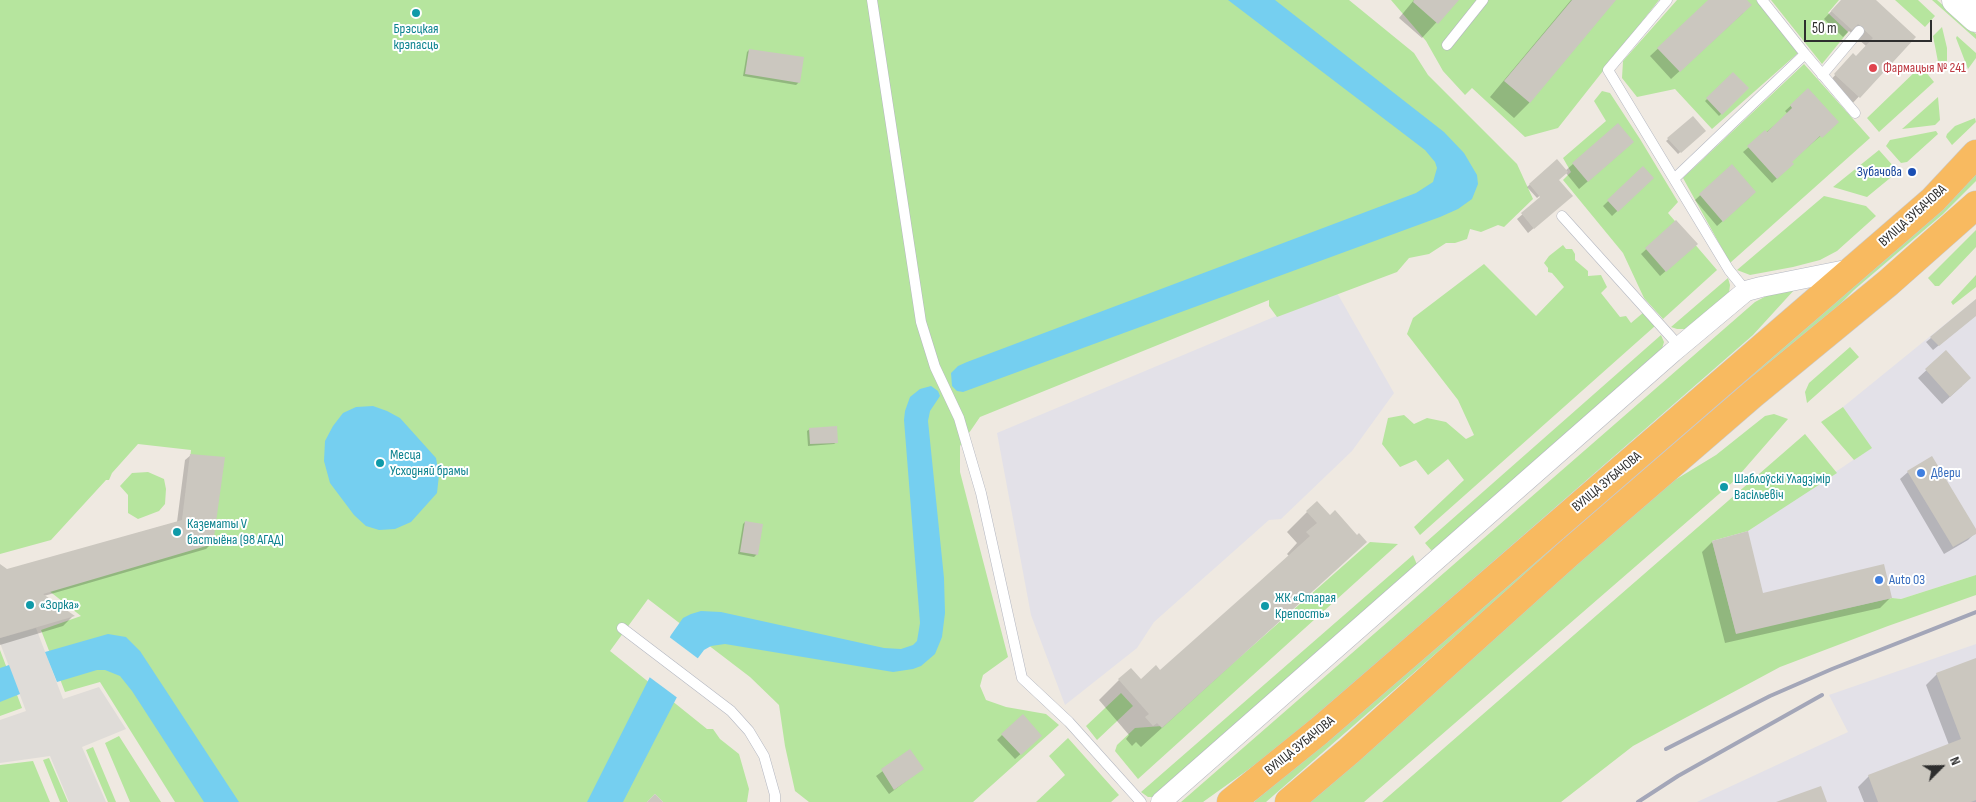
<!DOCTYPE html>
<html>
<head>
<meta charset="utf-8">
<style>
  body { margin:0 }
  #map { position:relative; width:1976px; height:802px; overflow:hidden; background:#efe9e1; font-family:"Sofia Sans Condensed",sans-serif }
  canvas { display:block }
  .north { position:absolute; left:1916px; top:742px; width:50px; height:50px; -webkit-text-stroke:4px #fff; paint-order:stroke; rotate:67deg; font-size:14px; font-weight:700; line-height:20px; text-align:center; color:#2e2e2e }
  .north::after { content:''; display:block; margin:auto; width:18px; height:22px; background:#2e2e2e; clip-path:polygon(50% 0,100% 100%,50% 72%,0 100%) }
  .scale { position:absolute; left:1804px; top:20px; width:128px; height:22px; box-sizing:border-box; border:2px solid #2e2e2e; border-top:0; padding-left:6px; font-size:15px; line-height:18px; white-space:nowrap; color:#2e2e2e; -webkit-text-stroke:4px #fff; paint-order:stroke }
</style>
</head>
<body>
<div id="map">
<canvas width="1976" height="802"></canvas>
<div class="north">N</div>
<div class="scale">50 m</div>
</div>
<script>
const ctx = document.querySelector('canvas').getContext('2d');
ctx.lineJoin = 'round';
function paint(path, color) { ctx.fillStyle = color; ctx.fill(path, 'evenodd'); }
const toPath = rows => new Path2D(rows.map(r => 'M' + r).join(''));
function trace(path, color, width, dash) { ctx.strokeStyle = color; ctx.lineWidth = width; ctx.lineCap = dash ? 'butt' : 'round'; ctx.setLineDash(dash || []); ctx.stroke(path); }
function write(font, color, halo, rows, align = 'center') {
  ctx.font = font + ' "Sofia Sans Condensed",sans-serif'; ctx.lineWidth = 4; ctx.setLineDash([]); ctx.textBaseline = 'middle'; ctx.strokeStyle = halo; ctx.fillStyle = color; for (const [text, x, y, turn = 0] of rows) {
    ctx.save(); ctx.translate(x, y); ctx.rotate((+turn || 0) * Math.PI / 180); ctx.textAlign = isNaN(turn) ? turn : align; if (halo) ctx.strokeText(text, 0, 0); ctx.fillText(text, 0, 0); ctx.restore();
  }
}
const industrial = toPath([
  [1336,291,1394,393,1352,451,1281,519,1269,520,1154,622,1137,648,1065,705,1031,615,997,433],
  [1976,299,1976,575,1901,599,1892,598,1736,634,1712,541,1748,531,1871,448,1843,407],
  [1976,644,1976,802,1697,802,1848,732,1829,695]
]);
const green = toPath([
  [0,0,1349,0,1414,53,1428,75,1517,164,1533,199,1504,227,1498,225,1481,232,1470,229,1467,239,1455,243,1446,243,1429,254,1409,258,1397,272,1277,317,1269,306,1269,300,980,417,960,446,960,472,1008,657,983,675,980,686,986,700,1006,707,1046,714,1059,725,973,802,809,802,795,791,785,746,779,705,750,677,648,599,610,651,707,729,713,729,720,739,739,754,749,789,747,802,663,802,655,794,647,802,175,802,100,682,65,692,41,630,81,616,20,568,184,523,191,450,138,444,112,473,109,480,106,480,51,540,0,554],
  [1391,0,1659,0,1558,128,1525,137,1472,88,1465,95,1443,71,1426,41],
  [1677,0,1756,0,1798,53,1712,129,1675,89,1637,97,1622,78,1623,61],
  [1771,0,1839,0,1828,13,1848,32,1822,64],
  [1895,0,1918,0,1935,16,1925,27],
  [1932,0,1937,0,1976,34,1976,39],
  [1942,27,1947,48,1947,68,1940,72,1933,36],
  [1957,36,1976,53,1976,58,1968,69,1956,38],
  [1804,64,1870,138,1730,263,1683,178],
  [1921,66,1934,82,1879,132,1867,118],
  [1602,91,1610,93,1640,139,1678,202,1668,213,1717,270,1663,319,1644,298,1623,253,1563,180,1571,172,1563,158,1606,121,1594,101],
  [1938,97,1940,120,1935,125,1902,129],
  [1975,118,1976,122,1952,145,1946,137,1947,134,1955,126],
  [1936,131,1938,134,1907,162,1901,163,1886,146,1890,140],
  [1879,150,1895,168,1895,174,1867,197,1833,187],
  [1976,171,1976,181,1943,214,1854,290,1794,350,1489,607,1266,802,1254,802],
  [1824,196,1866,206,1876,216,1837,251,1820,260,1793,267,1750,275,1737,270],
  [1976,230,1976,247,1939,286,1935,286,1928,278],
  [1563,245,1566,249,1572,249,1575,254,1575,260,1588,271,1588,276,1601,275,1607,287,1601,293,1620,317,1626,316,1631,323,1644,312,1655,326,1420,535,1414,527,1464,480,1448,459,1428,475,1416,460,1400,467,1382,444,1388,418,1404,415,1414,424,1427,418,1446,422,1466,439,1474,435,1458,400,1407,334,1413,318,1484,264,1536,316,1564,287,1552,273,1548,272,1548,268,1544,263,1549,256],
  [1976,275,1976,287,1953,305,1951,302],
  [1728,278,1730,285,1729,293,1685,329,1677,329,1671,327],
  [1795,289,1753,335,1284,744,1203,802,1181,802,1755,302,1772,293],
  [1661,335,1664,342,1661,352,1440,548,1431,550,1425,543],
  [1850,347,1859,357,1807,403,1805,392,1809,383],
  [1843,407,1872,448,1854,460,1821,422],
  [1774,414,1788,419,1734,481,1364,802,1304,802,1670,483,1716,455,1765,416],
  [1805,434,1837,473,1748,531,1712,541,1736,633,1892,598,1901,599,1976,575,1976,595,1888,626,1780,667,1633,746,1561,802,1382,802],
  [148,472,164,479,166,489,165,504,159,511,138,519,128,513,128,495,120,486,132,473],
  [1370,542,1398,544,1138,779,1115,751,1117,745,1135,728,1162,726],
  [1413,555,1418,567,1159,797,1148,797,1141,792],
  [0,650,22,708,0,716],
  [1121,693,1133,706,1097,740,1086,726],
  [119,736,161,802,130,802,105,743],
  [1068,738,1119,795,1111,802,1036,802,1065,775,1049,756],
  [93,747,116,802,108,802,86,750],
  [49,758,68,802,60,802,43,760],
  [33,761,50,802,0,802,0,765]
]);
const plaza = toPath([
  [36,628,63,699,99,687,126,729,82,747,106,802,69,802,50,756,0,763,0,720,26,711,0,643,0,638]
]);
const water = toPath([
  [1228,0,1275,0,1444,132,1464,153,1477,175,1478,184,1472,199,1458,209,1440,217,963,392,957,391,952,386,951,373,958,366,967,362,1416,193,1433,182,1437,168,1435,162,1425,150],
  [931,386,938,391,940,396,930,411,928,421,944,578,945,613,942,637,935,654,921,666,913,669,893,672,725,644,711,646,704,650,695,662,623,802,587,802,671,635,683,618,691,614,701,611,721,612,884,648,901,649,913,645,917,641,920,623,904,420,905,411,910,397,920,389],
  [373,406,387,411,400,418,436,458,439,475,437,493,411,522,395,529,379,530,366,526,354,515,330,483,324,461,325,441,333,426,343,413,356,407],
  [108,634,126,637,140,651,239,802,204,802,132,691,120,676,105,670,97,670,57,682,45,652],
  [9,665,20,694,0,702,0,668]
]);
const pier = toPath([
  [668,636,700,660,679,699,648,676]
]);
const shadow = toPath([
  [1414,0,1457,0,1422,38,1399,18],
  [1571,0,1615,0,1529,103,1514,118,1490,97],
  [1710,0,1746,0,1743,13,1671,79,1650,56],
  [1842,0,1874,0,1914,37,1851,105,1828,83,1846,63,1856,57,1866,46,1849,31,1843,37,1824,19],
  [749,50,799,82,796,85,743,76,747,52],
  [1733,74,1747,88,1719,116,1705,101],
  [1808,90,1837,122,1790,162,1787,169,1772,183,1743,152,1788,114,1785,111],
  [1693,118,1704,131,1678,154,1666,141],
  [1618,125,1625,149,1579,189,1566,173,1537,198,1527,187,1556,161,1565,171],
  [1732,166,1750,197,1717,226,1695,200],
  [1643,168,1652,178,1612,216,1603,206],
  [1560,182,1566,201,1528,233,1517,219],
  [1676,222,1691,249,1660,276,1641,254],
  [1976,301,1976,315,1933,350,1926,342],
  [1946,352,1962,386,1942,404,1918,378],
  [810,429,837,442,834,444,808,446,807,431],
  [191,455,212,543,206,549,44,596,73,616,63,626,0,645,0,566,7,570,177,522,185,460],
  [1908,472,1976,532,1968,540,1944,554,1900,479],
  [1307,512,1330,517,1366,542,1141,747,1136,742,1132,746,1126,739,1129,735,1099,700,1119,680,1140,681,1160,672,1289,556,1287,554,1297,543,1287,532],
  [745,522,757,554,754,557,738,554,743,524],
  [1712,542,1762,594,1891,597,1880,608,1725,643,1702,552],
  [1976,659,1976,802,1864,802,1858,787,1869,776,1949,745,1926,685,1937,674],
  [1002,735,1035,741,1015,759,997,740],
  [910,751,922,769,889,794,876,776]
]);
const building = toPath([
  [1414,0,1459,0,1438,24,1413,2],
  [1572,0,1616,0,1530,103,1504,81],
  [1708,0,1747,0,1752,5,1680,72,1657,48],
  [1841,0,1876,0,1916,37,1860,98,1834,74,1853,53,1856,56,1873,38,1858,24,1852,30,1831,11],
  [749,49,804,57,800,83,745,74],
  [1733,72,1749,88,1722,115,1706,98],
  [1808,88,1839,122,1822,138,1820,136,1792,162,1794,164,1777,179,1747,146,1765,130,1767,132,1792,108,1790,105],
  [1693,116,1706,131,1681,153,1667,138],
  [1618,123,1634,142,1588,182,1572,163],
  [1557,159,1568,172,1559,180,1573,196,1534,229,1521,213,1540,197,1529,184],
  [1732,164,1756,192,1723,222,1699,194],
  [1643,166,1654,178,1618,212,1607,200],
  [1676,220,1698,244,1666,272,1645,248],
  [1976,299,1976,316,1939,346,1930,337],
  [1946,350,1971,378,1950,397,1925,369],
  [837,426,838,443,810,444,809,428],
  [190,454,225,457,213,544,43,594,75,616,0,638,0,564,7,569,182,520],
  [1932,456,1976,529,1976,534,1953,547,1907,471],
  [1317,501,1330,515,1335,510,1357,535,1359,533,1367,542,1162,728,1157,723,1153,726,1145,717,1149,714,1118,679,1131,668,1141,679,1156,665,1160,670,1259,582,1310,536,1306,532,1317,523,1306,511],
  [745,521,763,524,758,555,740,552],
  [1748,531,1763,593,1884,564,1892,598,1736,634,1712,541],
  [1976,658,1976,800,1971,802,1878,802,1868,775,1961,739,1936,673],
  [1023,714,1042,736,1021,755,1001,734],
  [910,749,924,769,894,790,881,769],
  [1821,786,1827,802,1776,802],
  [655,794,663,802,647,802]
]);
const service = toPath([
  [872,0,921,322,935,367,959,418,981,493,1022,678,1069,722,1141,802],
  [1667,0,1608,70,1729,270,1746,291],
  [1762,0,1805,54,1855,113],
  [1447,45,1483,0],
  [1822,75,1859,31],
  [1674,179,1805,54],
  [1562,216,1680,347],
  [622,628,731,711,749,731,764,756,775,795,775,802]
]);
const minor = toPath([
  [1161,802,1673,352,1746,291,1761,287,1851,269]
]);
const secondary = toPath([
  [1956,0,1976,18]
]);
const trunk = toPath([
  [1231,802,1319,731,1933,200,1976,154],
  [1289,802,1349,751,1569,553,1753,394,1888,283,1976,205]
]);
const rail = toPath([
  [1666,749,1770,696,1832,669,1976,612],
  [1638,802,1678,776,1822,695]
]);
const markers = [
  [416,13,5,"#0f9aa8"],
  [1873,68,5,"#e0444e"],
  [1912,172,5,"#1a4fb4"],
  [380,463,5,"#0f9aa8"],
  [1921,473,5,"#3f7fe0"],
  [1724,487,5,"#0f9aa8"],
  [177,532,5,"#0f9aa8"],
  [1879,580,5,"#3f7fe0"],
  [30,605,5,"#0f9aa8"],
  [1265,606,5,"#0f9aa8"]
];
const cultureNames = [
  ["Брэсцкая",416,29,"center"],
  ["крэпасць",416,45,"center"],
  ["Месца",390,455],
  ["Усходняй брамы",390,471],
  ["Шаблоўскі Уладзімір",1734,479],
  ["Васільевіч",1734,495],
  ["Казематы V",187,524],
  ["бастыёна (98 АГАД)",187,540],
  ["ЖК «Старая",1275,598],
  ["Крепость»",1275,614],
  ["«Зорка»",40,605]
];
const healthNames = [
  ["Фармацыя № 241",1883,68]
];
const transitNames = [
  ["Зубачова",1902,172]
];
const streetNames = [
  ["ВУЛІЦА ЗУБАЧОВА",1913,216,-42],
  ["ВУЛІЦА ЗУБАЧОВА",1607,482,-40],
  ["ВУЛІЦА ЗУБАЧОВА",1300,746,-39]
];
const shopNames = [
  ["Двери",1931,473],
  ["Auto 03",1889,580]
];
paint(industrial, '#e3e1e8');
paint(green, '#b6e59e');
paint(plaza, '#dfdcd8');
paint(water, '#75cff0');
paint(pier, '#efe9e1');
paint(shadow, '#0003');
paint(building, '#cbc7bf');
trace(service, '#b4b7c1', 11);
trace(minor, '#b4b7c1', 21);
trace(secondary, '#b4b7c1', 29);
trace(trunk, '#c9c9c9', 29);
trace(service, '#fff', 10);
trace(minor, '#fff', 20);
trace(secondary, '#fff', 28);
trace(trunk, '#f8ba60', 28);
trace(rail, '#a3a6b8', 4);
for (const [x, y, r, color] of markers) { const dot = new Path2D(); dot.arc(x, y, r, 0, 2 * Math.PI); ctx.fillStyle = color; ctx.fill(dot); trace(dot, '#fff', 2); }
write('14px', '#0d838f', '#fff', cultureNames, 'left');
write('14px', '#be3a42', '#fff', healthNames, 'left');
write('14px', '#164399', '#fff', transitNames, 'right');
write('14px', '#2e2e2e', '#fff', streetNames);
write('14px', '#366cbe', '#fff', shopNames, 'left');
</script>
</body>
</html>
